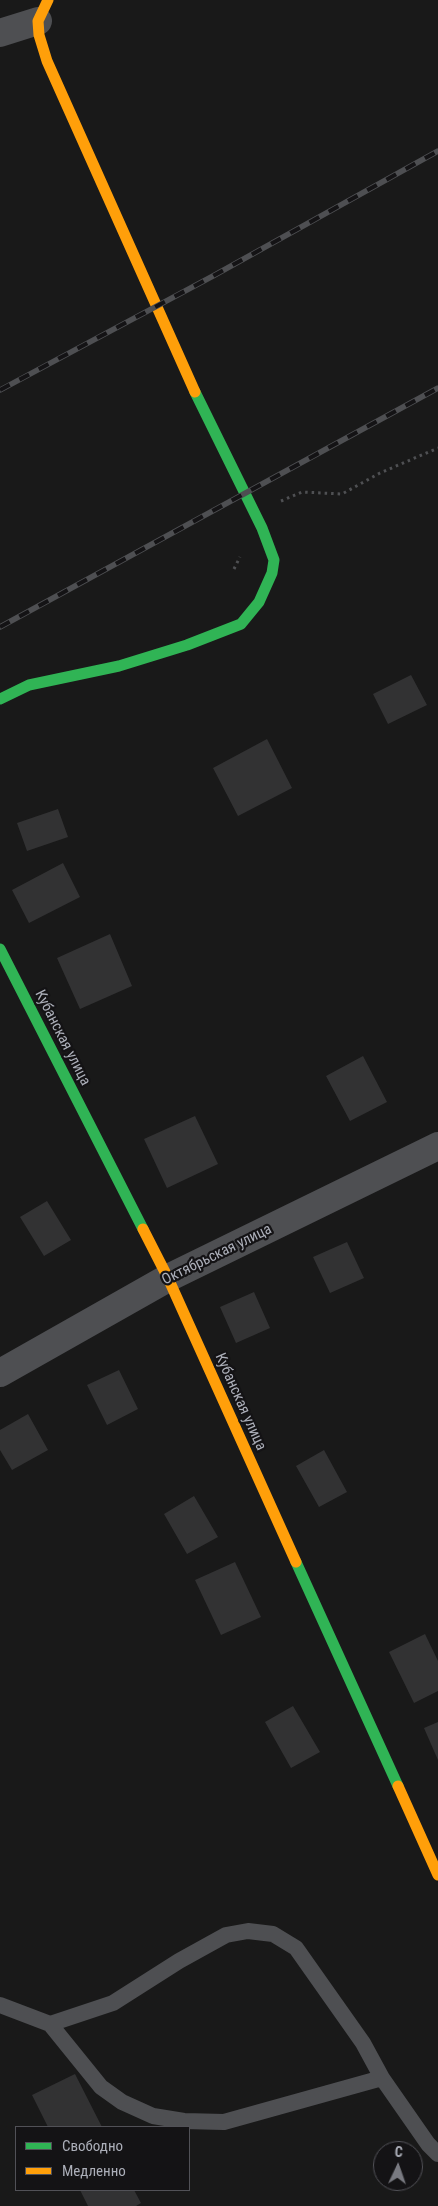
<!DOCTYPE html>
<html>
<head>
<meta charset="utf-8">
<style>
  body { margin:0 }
  #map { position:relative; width:438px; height:2206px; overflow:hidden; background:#191919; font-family:"Roboto Condensed",sans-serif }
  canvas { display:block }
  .legend { position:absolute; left:15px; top:2126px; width:175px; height:65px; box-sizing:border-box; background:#141315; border:1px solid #515157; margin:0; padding:6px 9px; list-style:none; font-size:15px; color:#acafb9 }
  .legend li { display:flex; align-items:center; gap:10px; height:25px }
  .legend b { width:25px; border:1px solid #515157 }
  .north { position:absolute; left:373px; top:2141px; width:50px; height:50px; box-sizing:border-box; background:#141315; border:1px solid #515157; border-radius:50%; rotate:3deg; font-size:14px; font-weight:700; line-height:20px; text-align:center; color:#acafb9 }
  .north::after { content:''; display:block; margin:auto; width:18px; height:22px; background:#797a81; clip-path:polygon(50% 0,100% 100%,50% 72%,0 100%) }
</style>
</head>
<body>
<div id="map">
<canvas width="438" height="2206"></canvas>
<ul class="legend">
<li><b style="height:6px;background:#30b455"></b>Свободно</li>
<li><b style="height:6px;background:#ff9f0a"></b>Медленно</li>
</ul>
<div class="north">С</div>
</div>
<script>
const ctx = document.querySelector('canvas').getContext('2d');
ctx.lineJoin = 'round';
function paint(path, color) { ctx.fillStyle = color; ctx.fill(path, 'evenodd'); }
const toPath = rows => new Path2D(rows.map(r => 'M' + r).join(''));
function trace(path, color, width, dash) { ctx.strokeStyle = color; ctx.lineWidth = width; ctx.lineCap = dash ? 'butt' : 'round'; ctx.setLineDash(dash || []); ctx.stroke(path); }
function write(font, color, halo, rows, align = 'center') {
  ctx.font = font + ' "Roboto Condensed",sans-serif'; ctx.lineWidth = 4.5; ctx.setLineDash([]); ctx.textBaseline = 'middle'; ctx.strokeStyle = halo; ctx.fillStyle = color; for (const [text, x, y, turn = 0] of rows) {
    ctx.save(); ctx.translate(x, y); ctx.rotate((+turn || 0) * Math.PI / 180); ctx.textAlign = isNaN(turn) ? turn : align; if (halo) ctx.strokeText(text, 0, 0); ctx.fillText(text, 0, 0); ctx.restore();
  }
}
const building = toPath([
  [411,675,427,705,388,724,373,694],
  [267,739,292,788,238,816,213,768],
  [58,809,68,837,27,851,17,823],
  [63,863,80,897,29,923,12,890],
  [110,934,132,986,80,1009,57,958],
  [363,1056,387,1102,350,1121,326,1076],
  [195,1116,218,1164,167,1188,144,1139],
  [47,1201,71,1240,44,1256,20,1217],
  [347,1242,364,1278,330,1293,313,1257],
  [254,1292,270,1328,236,1343,220,1307],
  [119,1370,138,1409,107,1425,87,1385],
  [28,1414,48,1450,12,1470,0,1450,0,1430],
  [324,1450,347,1492,319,1507,296,1466],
  [194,1496,218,1537,187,1554,164,1514],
  [235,1562,261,1617,221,1635,195,1580],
  [425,1634,438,1661,438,1691,414,1703,389,1652],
  [293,1706,320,1752,291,1768,265,1722],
  [438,1722,438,1760,424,1728],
  [75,2074,102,2127,48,2127,32,2095],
  [80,2190,134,2190,141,2203,136,2206,88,2206]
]);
const path = toPath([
  [281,501,302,492,342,494,380,473,438,448],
  [234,569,240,557]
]);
const lane = toPath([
  [0,2005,50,2024,113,2003,179,1961,226,1935,248,1931,273,1934,296,1948,363,2043,382,2078,428,2144,438,2154],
  [50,2024,101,2087,122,2102,153,2116,184,2121,224,2122,382,2078]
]);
const street = toPath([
  [0,33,38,21],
  [0,1373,168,1278,438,1146]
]);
const fast = toPath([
  [0,699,29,685,119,666,187,645,241,624,259,602,272,573,274,560,262,528,195,392],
  [0,949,143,1229],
  [296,1562,398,1786]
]);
const slow = toPath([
  [48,0,38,21,39,35,47,61,195,392],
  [143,1229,168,1278,296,1562],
  [398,1786,438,1875]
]);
const rail = toPath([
  [0,390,213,276,438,151],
  [0,627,438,388]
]);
const streetNames = [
  ["Кубанская улица",62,1038,63],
  ["Октябрьская улица",217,1255,-26],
  ["Кубанская улица",240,1402,66]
];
paint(building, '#323233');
trace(path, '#4f5053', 3, [2.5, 4]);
trace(lane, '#4e4f52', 16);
trace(street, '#4e4f52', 28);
trace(fast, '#30b455', 11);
trace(slow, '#ff9f0a', 11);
trace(rail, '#4e4f52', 5.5);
trace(rail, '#141315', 4, [11]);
write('15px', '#acafb9', '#141315', streetNames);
</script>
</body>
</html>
